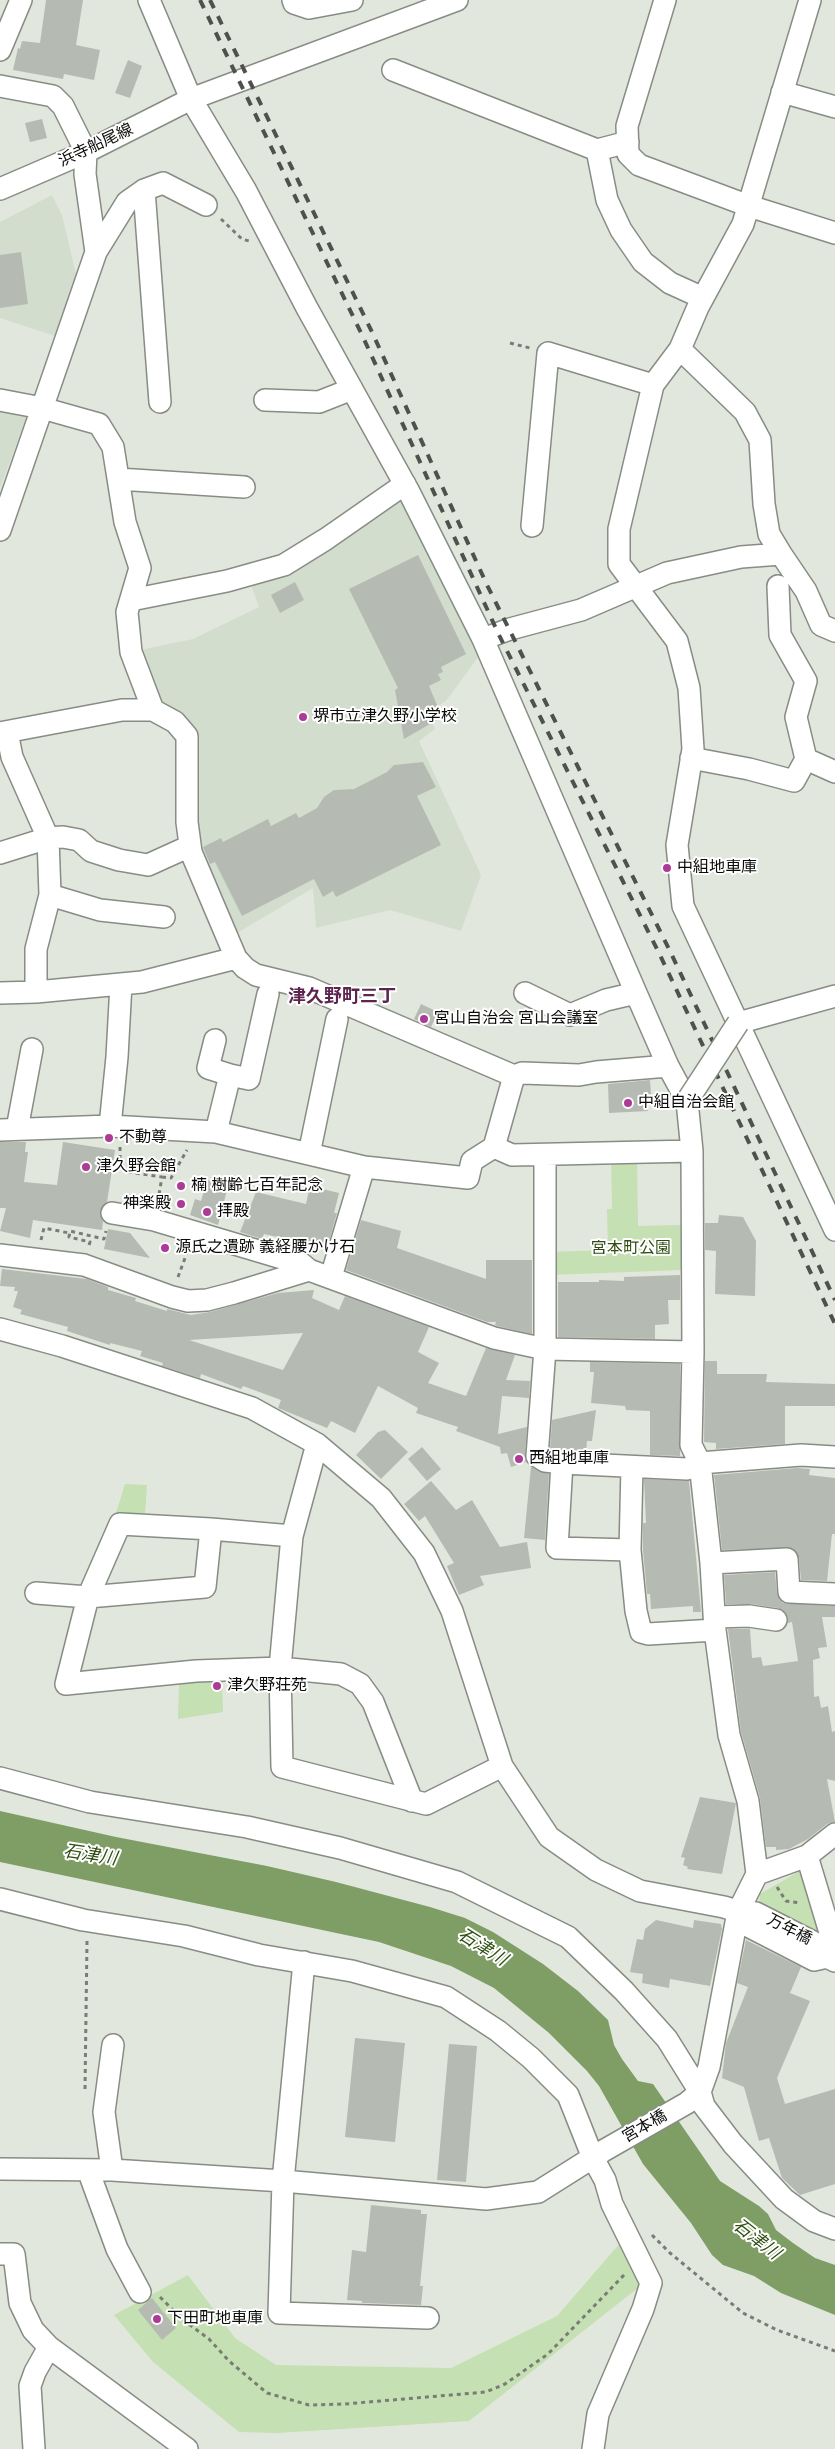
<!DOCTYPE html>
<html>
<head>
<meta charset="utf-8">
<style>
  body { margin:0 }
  canvas { display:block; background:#e1e7dd }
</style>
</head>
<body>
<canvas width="835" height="2449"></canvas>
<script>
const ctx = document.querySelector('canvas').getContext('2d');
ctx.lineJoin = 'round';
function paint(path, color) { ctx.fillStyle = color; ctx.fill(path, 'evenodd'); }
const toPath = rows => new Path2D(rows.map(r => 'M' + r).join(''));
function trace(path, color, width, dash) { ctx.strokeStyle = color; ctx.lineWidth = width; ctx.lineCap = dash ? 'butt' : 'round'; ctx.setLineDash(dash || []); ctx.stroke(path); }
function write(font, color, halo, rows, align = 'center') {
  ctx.font = font + ' Poppins,"Noto Sans JP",sans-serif'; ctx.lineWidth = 4; ctx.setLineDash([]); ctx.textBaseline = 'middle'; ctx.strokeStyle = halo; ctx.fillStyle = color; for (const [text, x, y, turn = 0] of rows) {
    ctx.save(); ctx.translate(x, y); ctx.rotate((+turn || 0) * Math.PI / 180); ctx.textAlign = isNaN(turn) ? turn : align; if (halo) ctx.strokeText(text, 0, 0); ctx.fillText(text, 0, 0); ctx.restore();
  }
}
const built = toPath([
  [52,195,62,215,76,274,55,336,0,318,0,222],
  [0,410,27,416,0,488],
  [400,499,453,599,479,656,446,701,427,712,435,729,419,741,481,875,461,931,390,910,316,928,313,888,232,936,196,856,190,751,157,702,135,651,193,639,259,607,250,582]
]);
const green = toPath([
  [637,1157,638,1226,681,1225,682,1270,550,1275,549,1252,608,1250,607,1209,612,1209,611,1158],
  [125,1484,147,1485,145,1514,116,1513],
  [197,1682,222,1683,223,1712,178,1719,179,1683],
  [798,1872,805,1874,821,1937,759,1903,760,1894],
  [621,2242,643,2284,469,2421,277,2433,239,2432,153,2362,114,2315,188,2275,235,2338,276,2365,451,2368,557,2316]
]);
const water = toPath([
  [0,1811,116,1837,267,1866,336,1882,430,1907,465,1918,493,1932,543,1964,578,1991,608,2020,614,2045,622,2059,638,2081,653,2084,720,2181,759,2206,768,2214,776,2230,793,2243,815,2258,835,2265,835,2315,781,2293,754,2276,723,2265,712,2255,691,2223,643,2164,599,2086,587,2071,549,2033,494,1988,451,1966,379,1942,0,1862]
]);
const building = toPath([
  [46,0,83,0,76,45,100,50,94,80,64,74,63,79,13,70,18,48,20,49,22,41,40,43],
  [128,60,142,66,130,98,115,93],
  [42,119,47,138,30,142,25,123],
  [21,252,28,304,0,308,0,255],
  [418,555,466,654,441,667,443,672,438,674,441,680,429,686,442,717,404,739,395,690,398,688,349,589],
  [295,582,304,600,280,613,271,595],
  [423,762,436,787,417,796,441,845,336,897,333,891,323,897,314,879,242,916,215,862,210,864,203,847,221,838,223,842,268,819,271,826,296,813,299,818,317,808,324,797,334,790,354,789,387,772,394,765],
  [421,1004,438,1012,431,1027,414,1019],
  [650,1080,651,1094,647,1094,648,1111,609,1113,608,1084],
  [0,1142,26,1142,25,1152,28,1152,24,1182,57,1185,63,1142,115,1150,107,1202,100,1211,103,1222,102,1230,33,1220,30,1238,0,1231,6,1208,0,1208],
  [207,1180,228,1186,218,1225,190,1215,195,1199,201,1201],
  [310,1186,339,1193,334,1213,337,1213,327,1248,264,1234,262,1239,240,1232,256,1192,306,1204],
  [719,1215,743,1217,756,1241,755,1296,715,1294,716,1251,705,1250,705,1223,718,1223],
  [361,1220,401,1231,397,1248,486,1279,486,1260,532,1260,532,1334,497,1326,495,1325,496,1322,487,1322,346,1270],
  [108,1229,130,1233,150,1258,104,1249],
  [2,1269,87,1279,108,1287,108,1290,136,1298,135,1301,167,1311,167,1309,191,1315,210,1312,278,1293,314,1290,312,1298,339,1310,345,1296,429,1327,418,1352,439,1363,428,1383,466,1396,486,1348,515,1355,506,1380,530,1381,529,1398,502,1396,498,1434,527,1427,525,1455,526,1462,511,1467,507,1453,501,1454,500,1447,456,1431,458,1427,416,1413,418,1408,378,1386,355,1433,331,1421,327,1428,278,1408,281,1400,243,1386,241,1389,201,1374,200,1378,162,1366,163,1363,140,1356,142,1351,110,1343,110,1345,67,1331,68,1327,20,1314,22,1310,13,1307,18,1291,14,1291,15,1287,0,1286],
  [303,1333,283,1370,189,1340],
  [680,1275,680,1300,668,1300,669,1324,655,1325,655,1339,558,1337,558,1282,599,1282,599,1280,624,1281,624,1277],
  [705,1361,717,1361,717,1374,767,1374,766,1382,835,1384,835,1406,785,1406,785,1444,716,1449,716,1443,704,1442],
  [590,1362,680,1364,680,1456,650,1455,650,1411,626,1410,625,1406,591,1403,594,1372,590,1372],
  [596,1410,592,1441,587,1441,586,1452,550,1449,552,1420],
  [385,1430,408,1452,381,1479,356,1455,378,1432],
  [422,1447,441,1469,427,1481,408,1459],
  [531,1467,549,1474,545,1540,524,1538],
  [797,1468,810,1469,809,1475,835,1478,835,1534,832,1534,827,1581,801,1580,799,1558,792,1548,722,1550,714,1475],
  [644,1479,689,1481,701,1612,693,1612,693,1606,651,1609,650,1594,647,1594,643,1550,643,1523,646,1523],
  [431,1481,456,1510,472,1500,500,1547,527,1542,531,1568,480,1576,484,1585,459,1595,447,1566,454,1563,425,1516,419,1521,404,1504],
  [775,1572,777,1593,783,1603,835,1606,835,1617,822,1617,827,1647,818,1648,820,1658,813,1660,814,1697,819,1696,821,1708,828,1706,832,1732,835,1731,835,1781,827,1779,835,1822,827,1824,808,1839,789,1849,776,1850,776,1847,766,1847,760,1798,741,1732,728,1629,750,1629,752,1658,761,1657,763,1666,798,1661,792,1622,788,1623,787,1615,778,1608,751,1604,726,1604,724,1575],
  [700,1797,736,1803,722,1874,687,1869,688,1867,683,1865,685,1858,681,1857],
  [656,1920,693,1928,694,1920,721,1924,722,1929,710,1986,670,1979,669,1988,642,1983,643,1974,630,1972,637,1939,643,1940,645,1929],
  [746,1940,801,1967,790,1993,810,2001,777,2078,785,2104,835,2089,835,2184,800,2195,782,2178,769,2138,759,2141,744,2087,722,2078,726,2043,748,1987,737,1983],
  [355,2038,405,2043,395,2142,345,2137],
  [449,2044,477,2046,466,2182,437,2180],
  [371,2205,421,2210,421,2214,427,2214,420,2286,423,2286,421,2305,362,2303,362,2301,347,2300,352,2250,366,2252],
  [152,2298,176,2328,162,2340,138,2310]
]);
const path = toPath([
  [221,219,242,239,249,241],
  [510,343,530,348],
  [120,1147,120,1163,129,1165,128,1172,162,1177,158,1200],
  [162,1177,171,1178,187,1150],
  [41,1240,44,1228,69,1233],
  [89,1245,90,1242,69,1237,70,1231,104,1239,106,1231],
  [178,1277,188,1250],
  [777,1887,786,1901,800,1903],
  [85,2089,87,1941],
  [652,2235,670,2253,743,2313,777,2330,835,2351],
  [160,2297,182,2319,209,2339,229,2361,267,2393,309,2405,345,2404,486,2392,505,2384,548,2354,624,2275]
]);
const minor = toPath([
  [293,0,294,3,309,8,352,0],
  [665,0,627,126,628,154,639,165,749,206,835,233],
  [810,0,743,224,698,307,680,349,653,385,619,529,619,564,677,641,689,688,693,749,677,845,683,906,835,1230],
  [0,50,21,0],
  [393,70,597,150,628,142],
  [0,86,53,96,63,106,86,152,85,174,96,252,0,530],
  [782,92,835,107],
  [597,150,607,200,621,230,643,262,670,283,703,298],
  [0,189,86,152,191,99,457,0],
  [144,190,160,402],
  [96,252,127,202,144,190,163,183,206,205],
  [680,349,745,412,760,440,764,504,769,534,781,554],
  [0,400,42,408,99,424,113,447,125,522,140,568,127,612,131,652,153,710],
  [265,400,319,402,352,389],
  [118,479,244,487],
  [532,526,548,353,653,385],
  [778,586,780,635,806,681,796,717,806,759,835,772],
  [131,600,227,581,284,565,326,539,405,484],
  [483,639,510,629,581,610,667,573,741,557,781,554,806,591,821,625,835,631],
  [7,732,12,757,48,838,50,895,36,949,36,992],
  [0,733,122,710,153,710,175,722,187,736,187,822,191,852,236,958,245,968,256,975,309,988,514,1076,522,1073,579,1075,596,1072,668,1066],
  [691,758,749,769,794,781,806,759],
  [0,853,48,838,63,837,79,840,91,851,119,860,148,865,190,846],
  [50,895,100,910,164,917],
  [0,993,36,992,142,982,236,958],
  [525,993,570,1015,606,1000,636,993],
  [738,1023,835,996],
  [215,1040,208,1068,230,1075],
  [514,1076,494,1147,512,1155,692,1151],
  [110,1126,117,1057,121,984],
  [17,1129,32,1049],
  [0,1130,110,1126,216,1132,364,1167,468,1178,472,1161,494,1147],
  [216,1132,230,1075,249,1079,268,994],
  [309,1154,337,1019],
  [545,1155,545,1349,537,1456,545,1461,562,1463,687,1469,700,1463,801,1455,835,1457],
  [112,1213,154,1220,302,1264,309,1270],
  [0,1255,84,1265,172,1297,188,1301,207,1300,234,1293,309,1270,494,1338,545,1349,693,1352],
  [331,1277,364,1167],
  [0,1329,62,1346,252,1408,317,1444,381,1498,424,1553,452,1611,502,1766,549,1837,596,1870,640,1891,724,1907,746,1914,756,1913,821,1946,827,1957,835,1961],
  [317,1444,292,1536,280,1668,282,1767,426,1804,502,1766],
  [562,1463,557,1548,630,1550],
  [632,1467,630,1550,636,1611,641,1632,648,1634,715,1630],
  [292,1536,211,1529,120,1524,88,1597,66,1684,196,1671,280,1668,341,1674,360,1684,373,1702,412,1801],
  [711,1563,787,1559,789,1592,835,1594],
  [36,1593,88,1597,205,1587,211,1529],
  [715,1617,749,1616,776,1620],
  [0,1778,90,1802,247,1827,340,1848,457,1882,568,1937,624,1991,667,2039,700,2092,704,2106,733,2144,784,2199,814,2221,835,2229],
  [807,1856,835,1949],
  [757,1874,807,1856,835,1834],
  [0,1899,83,1920,184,1936,259,1955,352,1971,446,1997,498,2031,531,2058,568,2095,593,2158,605,2180,612,2204,651,2283,643,2309,598,2414,593,2449],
  [746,1914,748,1926,814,1960,827,1957],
  [304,1962,283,2181,279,2313,428,2318],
  [0,2169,112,2170,283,2181,486,2199,538,2192,603,2151,687,2103,700,2092,709,2067,738,1912,757,1874,748,1801,729,1735,715,1630,711,1563,700,1463,691,1445,693,1352,692,1151,687,1101,668,1066,636,993,483,639,408,490,307,308,246,191,191,99,149,0],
  [88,2170,117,2249,140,2292],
  [112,2170,104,2112,113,2045],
  [0,2254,14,2254,20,2303,33,2330,49,2347,187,2449],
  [34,2449,30,2386,35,2372,49,2347]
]);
const rail = toPath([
  [200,0,363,337,498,633,659,953,835,1324],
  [210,0,372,332,487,585,669,949,835,1300]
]);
const minorBridge = toPath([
  [687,1101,738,1023]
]);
const markers = [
  [303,717,5,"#ad3a94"],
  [667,868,5,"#ad3a94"],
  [424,1019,5,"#ad3a94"],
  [628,1103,5,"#ad3a94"],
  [109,1138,5,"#ad3a94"],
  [86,1167,5,"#ad3a94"],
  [181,1186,5,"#ad3a94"],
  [181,1204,5,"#ad3a94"],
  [207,1212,5,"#ad3a94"],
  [165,1248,5,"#ad3a94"],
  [519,1459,5,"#ad3a94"],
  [217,1686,5,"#ad3a94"],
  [157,2319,5,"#ad3a94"]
];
const streetNames = [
  ["浜寺船尾線",96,146,-25],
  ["万年橋",789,1930,27],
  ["宮本橋",645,2127,-30]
];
const poiNames = [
  ["堺市立津久野小学校",313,717],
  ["中組地車庫",677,868],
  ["宮山自治会 宮山会議室",434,1019],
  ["中組自治会館",638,1103],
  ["不動尊",119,1138],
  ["津久野会館",96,1167],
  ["楠 樹齢七百年記念",191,1186],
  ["神楽殿",171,1204,"right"],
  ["拝殿",217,1212],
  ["源氏之遺跡 義経腰かけ石",175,1248],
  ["西組地車庫",529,1459],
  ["津久野荘苑",227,1686],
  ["下田町地車庫",167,2319]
];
const parkNames = [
  ["宮本町公園",631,1249]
];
const neighbourhoodNames = [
  ["津久野町三丁",342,997]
];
const waterNames = [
  ["石津川",90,1856,9],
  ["石津川",482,1948,32],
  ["石津川",756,2240,38]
];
paint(built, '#d3ddcd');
paint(green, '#c5e0b2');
paint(water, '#7e9e66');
paint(building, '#b5bbb2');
trace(minor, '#878d84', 24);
trace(path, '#797d76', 3, [4, 4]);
trace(minor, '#fff', 21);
trace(rail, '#4e514c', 4, [9, 9]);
trace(minorBridge, '#878d84', 24, []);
trace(minorBridge, '#fff', 21);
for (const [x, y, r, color] of markers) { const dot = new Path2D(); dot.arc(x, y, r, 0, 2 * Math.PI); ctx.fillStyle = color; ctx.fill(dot); trace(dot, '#fff', 2); }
write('16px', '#0b0c09', '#fff', streetNames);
write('16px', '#0b0c09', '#fff', poiNames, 'left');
write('16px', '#2f4d11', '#fff', parkNames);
write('bold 18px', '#5c244e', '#fff', neighbourhoodNames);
write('italic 18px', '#304f13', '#fff', waterNames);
</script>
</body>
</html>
